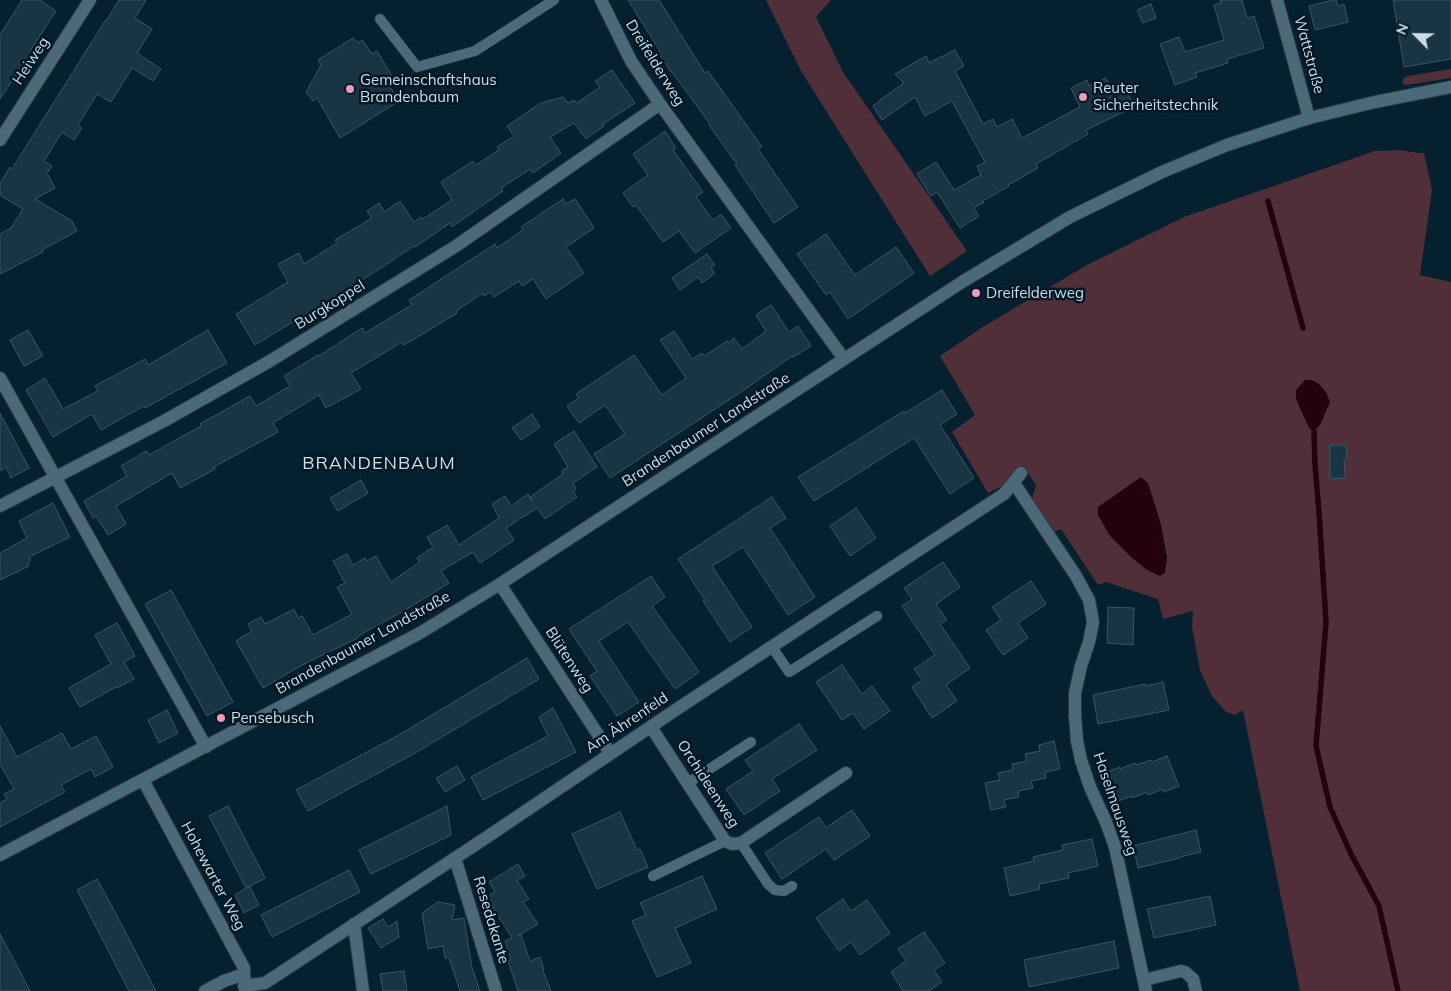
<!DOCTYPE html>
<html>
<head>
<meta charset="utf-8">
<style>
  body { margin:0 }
  #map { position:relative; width:1451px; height:991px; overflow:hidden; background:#05212f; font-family:Mulish,sans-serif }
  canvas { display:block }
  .north { position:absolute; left:1391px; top:10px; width:50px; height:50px; -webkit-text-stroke:4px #001825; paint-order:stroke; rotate:293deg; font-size:14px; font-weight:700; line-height:20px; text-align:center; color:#cddde6 }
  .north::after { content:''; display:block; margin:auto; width:18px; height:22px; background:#cddde6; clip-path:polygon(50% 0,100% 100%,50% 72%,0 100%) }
</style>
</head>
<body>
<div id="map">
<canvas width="1451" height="991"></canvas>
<div class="north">N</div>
</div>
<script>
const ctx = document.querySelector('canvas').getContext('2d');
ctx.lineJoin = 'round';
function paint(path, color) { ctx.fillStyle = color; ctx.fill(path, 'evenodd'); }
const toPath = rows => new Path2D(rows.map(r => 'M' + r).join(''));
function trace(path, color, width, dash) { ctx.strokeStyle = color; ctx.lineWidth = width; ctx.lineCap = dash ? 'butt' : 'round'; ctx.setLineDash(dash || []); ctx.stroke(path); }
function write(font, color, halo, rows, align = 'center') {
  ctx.font = font + ' Mulish,sans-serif'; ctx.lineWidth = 5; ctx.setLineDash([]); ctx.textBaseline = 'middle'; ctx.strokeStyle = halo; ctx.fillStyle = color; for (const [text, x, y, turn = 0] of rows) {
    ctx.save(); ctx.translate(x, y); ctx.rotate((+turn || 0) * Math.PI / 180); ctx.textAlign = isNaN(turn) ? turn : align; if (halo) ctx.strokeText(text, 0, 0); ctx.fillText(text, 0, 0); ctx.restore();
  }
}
const green = toPath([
  [766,0,831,0,816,17,843,72,967,251,930,276,801,71],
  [1451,69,1451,78,1406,85,1402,83,1404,78,1408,76],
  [1400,150,1418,153,1424,153,1432,190,1420,275,1451,282,1451,991,1300,991,1243,710,1235,715,1226,712,1212,696,1200,670,1192,627,1193,611,1163,619,1158,599,1106,582,1098,585,1061,529,1054,532,1032,498,1036,485,1028,473,988,493,952,432,975,415,940,356,981,328,1087,265,1184,217,1375,151],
  [1148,483,1161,525,1167,558]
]);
const water = toPath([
  [1305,380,1311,380,1318,383,1326,392,1330,402,1320,425,1314,431,1309,428,1296,399,1296,390],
  [1141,477,1148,483,1161,525,1167,558,1165,573,1160,576,1147,570,1131,557,1110,536,1098,515,1098,507]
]);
const stream = toPath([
  [1268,201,1303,328],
  [1314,431,1315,465,1319,512,1326,622,1316,746,1330,807,1351,854,1379,906,1398,991]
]);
const building = toPath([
  [22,0,40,0,56,11,30,51,31,52,0,99,0,35,22,0],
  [119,0,146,0,135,18,152,29,137,53,161,69,153,81,132,68,111,102,97,94,78,125,82,128,74,140,62,132,44,161,52,166,47,173,55,188,35,199,72,221,77,231,42,250,43,252,0,274,0,234,11,228,23,209,0,195,0,183,10,167,12,169,105,21,106,21,119,0],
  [628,0,659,0,705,73,708,71,762,147,758,149,798,207,774,223,735,165,737,164,709,125,710,124,672,72,671,72,658,52,660,51,628,0],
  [1220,0,1242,0,1247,18,1254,16,1264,48,1227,59,1228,63,1195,73,1197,77,1175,85,1160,44,1179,37,1185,52,1224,40,1214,5,1221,3,1220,0],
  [1333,0,1336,0,1338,6,1344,4,1348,22,1315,30,1309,6,1333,0],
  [1393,0,1451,0,1451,59,1404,67,1393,0],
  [1151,4,1156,18,1143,23,1137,10,1151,4],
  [353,38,358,43,362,40,372,54,377,51,396,83,390,87,399,101,340,138,317,98,313,101,306,92,321,65,318,60,353,38],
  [955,50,964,66,955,71,983,124,993,119,997,127,1012,119,1022,138,1080,107,1071,88,1087,80,1089,86,1106,78,1110,86,1122,81,1134,107,1086,130,1088,134,1036,164,1038,168,1008,185,1009,186,983,201,984,202,974,208,979,216,960,228,937,192,931,196,917,174,936,162,954,190,981,175,977,166,985,162,952,101,925,116,915,97,882,120,873,106,880,101,880,100,904,83,895,74,926,56,929,63,955,50],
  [612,70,635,103,603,124,604,126,586,139,574,123,550,137,561,153,533,173,530,169,501,188,503,191,452,227,450,223,415,247,414,246,378,270,255,345,236,314,288,282,278,264,299,253,304,264,337,243,335,240,372,218,367,211,379,203,384,212,400,201,414,222,421,217,423,219,452,200,441,182,473,161,476,165,499,150,497,147,514,136,507,126,541,103,563,97,568,103,574,100,577,103,600,87,595,81,612,70],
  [665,131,676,148,673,150,703,192,696,197,713,220,721,214,731,228,695,253,679,231,663,242,636,205,633,207,623,193,648,175,633,154,665,131],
  [563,199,566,204,575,199,594,228,566,247,584,273,546,299,533,279,522,286,519,281,494,297,490,292,484,296,483,293,456,311,457,313,421,335,404,345,402,342,351,373,361,389,326,408,319,395,273,423,278,432,214,467,215,469,180,488,172,473,116,506,126,524,108,535,96,516,93,518,84,501,127,476,121,466,146,451,149,455,201,426,200,424,250,396,256,406,290,386,284,376,318,355,319,356,362,328,365,333,412,305,409,300,495,244,497,248,523,230,521,227,563,199],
  [826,234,855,275,896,247,914,273,848,319,830,292,826,295,797,254,826,234],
  [707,254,715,265,711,268,715,273,702,283,698,277,680,290,672,278,707,254],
  [771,305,789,332,798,326,811,346,793,357,792,356,741,392,610,478,594,454,625,434,605,405,579,423,567,406,579,398,576,394,634,355,662,395,686,378,660,340,674,331,692,359,702,353,704,356,727,341,728,343,734,338,742,349,766,331,756,315,771,305],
  [28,330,43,356,24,366,10,340,28,330],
  [208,330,227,363,145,408,144,406,101,430,92,414,53,437,26,390,45,378,63,409,98,391,95,386,145,359,148,365,208,330],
  [942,390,957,414,940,425,974,478,950,494,914,438,814,501,798,477,904,411,905,413,942,390],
  [0,413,29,468,11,478,6,467,0,471,0,413],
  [532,414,540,427,521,440,512,428,532,414],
  [574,431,597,467,573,483,576,489,573,491,577,497,545,519,537,508,506,528,514,540,480,563,473,552,441,571,449,583,407,609,358,636,358,638,302,665,263,688,236,641,252,631,248,624,261,617,265,624,294,609,298,618,302,616,313,635,352,614,337,587,345,583,333,561,347,554,353,565,365,558,367,561,376,556,391,582,420,562,417,558,433,547,427,537,447,525,459,545,499,518,492,504,505,496,511,506,528,494,532,501,530,497,563,474,562,471,568,467,554,444,574,431],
  [1330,445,1346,445,1347,460,1344,460,1345,478,1330,479,1330,445],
  [361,480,368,493,338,511,330,498,361,480],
  [772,497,786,518,770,528,815,597,788,615,743,547,712,566,752,627,730,642,703,601,705,600,678,559,772,497],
  [53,503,70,537,29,557,31,560,28,562,29,566,0,580,0,553,27,538,19,521,53,503],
  [856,508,876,538,850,556,830,526,856,508],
  [943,562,960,587,936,604,947,620,940,624,970,668,946,685,957,701,932,718,912,687,922,680,914,669,935,655,902,606,912,599,904,588,943,562],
  [651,576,665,597,652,606,699,672,675,689,628,622,599,641,639,702,617,716,590,676,597,671,569,629,651,576],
  [1031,581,1046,604,1018,623,1028,638,1003,655,986,630,1001,620,992,607,1031,581],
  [171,590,233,702,207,716,145,604,171,590],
  [1108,607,1134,608,1133,645,1107,643,1108,607],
  [117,623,135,656,124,662,134,679,117,688,116,687,80,707,69,688,111,664,95,635,117,623],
  [527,658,539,679,417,752,308,811,296,790,397,736,527,658],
  [842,665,862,694,872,686,890,711,864,729,853,713,842,720,816,682,842,665],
  [1163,682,1169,710,1098,724,1093,695,1145,684,1146,686,1163,682],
  [553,708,576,752,483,800,471,777,548,736,539,717,553,708],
  [167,710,178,733,159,743,148,720,167,710],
  [799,724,817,750,772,779,780,791,744,815,726,789,753,771,745,760,799,724],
  [0,726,17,757,62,733,71,749,96,736,113,767,95,777,91,769,61,785,65,792,0,827,0,803,7,799,4,794,14,789,0,764,0,726],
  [1054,741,1060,769,1045,772,1046,778,1031,781,1033,788,1018,791,1019,797,1004,800,1006,807,991,810,985,783,1000,780,998,773,1013,770,1012,764,1027,761,1025,754,1040,751,1039,745,1054,741],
  [1167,756,1179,786,1164,792,1163,789,1148,795,1147,792,1132,798,1131,796,1116,802,1104,773,1120,767,1120,769,1135,763,1136,765,1151,760,1152,762,1167,756],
  [457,766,465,780,445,792,436,778,457,766],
  [228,806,265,878,246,888,250,887,259,905,244,913,235,895,246,888,209,816,228,806],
  [447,806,451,835,371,874,359,850,447,806],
  [852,810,870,836,834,860,826,849,782,879,765,853,819,817,826,828,852,810],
  [620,812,637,850,640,849,648,867,597,889,572,834,620,812],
  [1196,830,1201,852,1180,857,1180,858,1138,868,1133,846,1196,830],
  [1092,839,1098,866,1068,873,1069,878,1039,884,1040,889,1010,896,1004,868,1034,861,1033,857,1063,850,1062,845,1092,839],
  [518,864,525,876,517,881,529,899,523,902,538,924,518,936,521,935,530,961,540,957,544,970,543,971,551,991,518,991,508,961,511,960,505,941,512,938,487,897,495,892,489,882,518,864],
  [349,870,360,892,272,937,261,915,349,870],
  [702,876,717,909,675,928,691,963,657,977,632,921,646,915,640,903,702,876],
  [97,879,115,912,156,991,129,991,77,890,97,879],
  [1210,896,1216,925,1154,938,1147,909,1210,896],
  [843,899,851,911,867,900,890,933,860,955,851,942,839,951,816,918,843,899],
  [438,902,455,905,452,920,464,918,472,968,480,991,460,991,449,958,445,958,443,946,428,949,422,913,438,902],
  [383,919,388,927,397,921,399,937,381,948,368,928,383,919],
  [924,932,945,963,934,970,942,982,929,991,903,991,891,972,906,961,898,949,924,932],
  [0,934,16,964,30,991,0,991,0,934],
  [1114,941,1119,968,1029,987,1024,960,1114,941],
  [404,971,407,991,383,991,380,974,404,971]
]);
const service = toPath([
  [380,19,417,67,475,51,554,0],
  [772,647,789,672,877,616],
  [688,783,751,742],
  [741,843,768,884,775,890,784,891,792,886],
  [653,876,725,841]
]);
const minor = toPath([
  [601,0,631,61,660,104,844,359],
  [1277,0,1309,118],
  [0,140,90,0],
  [0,378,206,747],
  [1014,483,1076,576,1089,600,1093,622,1089,642,1081,666,1075,693,1075,716,1077,741,1081,760,1090,787,1106,822,1115,847,1146,991],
  [0,506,164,421,270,361,456,246,660,104],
  [500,584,610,753],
  [651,727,725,841,732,844,741,843,846,773],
  [143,780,244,968,245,991],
  [455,858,496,991],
  [354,924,363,991],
  [1144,980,1181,971,1185,972,1193,979,1196,991],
  [244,986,265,983,484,839,680,707,1004,494,1021,473],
  [205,991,224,981,244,974]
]);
const secondary = toPath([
  [0,855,420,633,500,584,962,282,1070,217,1162,172,1227,145,1309,118,1375,102,1451,87]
]);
const markers = [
  [350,89,5,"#f09ab5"],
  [1083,97,5,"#f09ab5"],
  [976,293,5,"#f09ab5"],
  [221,718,5,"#f09ab5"]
];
const streetNames = [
  ["Wattstraße",1309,55,75],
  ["Heiweg",31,61,-57],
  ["Dreifelderweg",655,63,58],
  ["Burgkoppel",330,305,-32],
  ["Brandenbaumer Landstraße",706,430,-33],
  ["Brandenbaumer Landstraße",363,643,-29],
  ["Blütenweg",569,660,57],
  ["Am Ährenfeld",627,723,-34],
  ["Orchideenweg",708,784,57],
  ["Haselmausweg",1115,804,71],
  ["Hohewarter Weg",213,876,62],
  ["Resedakante",491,920,73]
];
const poiNames = [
  ["Gemeinschaftshaus",360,80],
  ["Brandenbaum",360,97],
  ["Reuter",1093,88],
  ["Sicherheitstechnik",1093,105],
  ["Dreifelderweg",986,293],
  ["Pensebusch",231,718]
];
const quarterNames = [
  ["BRANDENBAUM",379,464]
];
paint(green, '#512f39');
paint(water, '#25000e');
trace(stream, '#25000e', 5.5);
paint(building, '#193543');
trace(building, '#395564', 1);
trace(service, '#2d3842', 11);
trace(minor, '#2d3842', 14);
trace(secondary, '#2d3842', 14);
trace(service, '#4c6979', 10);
trace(minor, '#4c6979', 12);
trace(secondary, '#4c6979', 12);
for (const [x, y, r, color] of markers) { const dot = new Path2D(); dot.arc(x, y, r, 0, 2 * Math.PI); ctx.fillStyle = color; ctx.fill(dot); trace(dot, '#001825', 2); }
write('15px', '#cddde6', '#001825', streetNames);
write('15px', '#cddde6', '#001825', poiNames, 'left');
ctx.letterSpacing = '1px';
write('18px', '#cddde6', '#001825', quarterNames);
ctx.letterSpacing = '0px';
</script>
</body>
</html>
